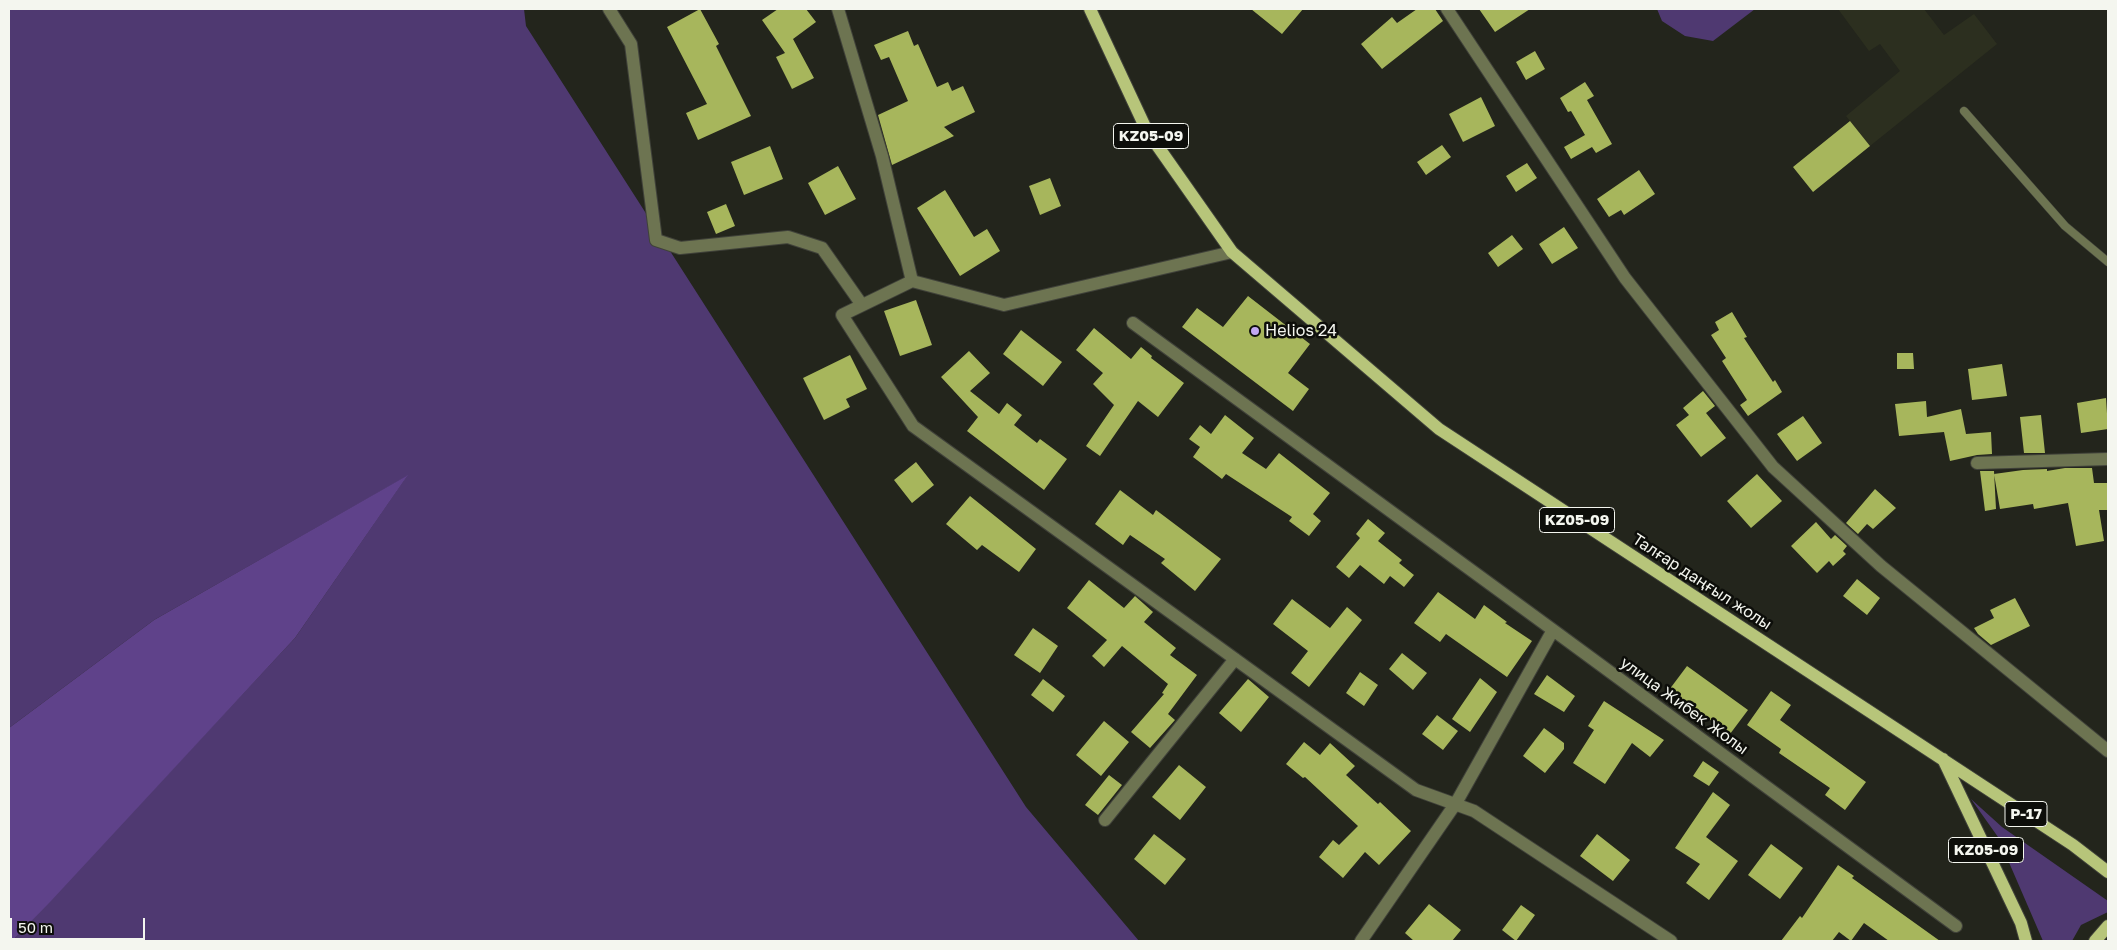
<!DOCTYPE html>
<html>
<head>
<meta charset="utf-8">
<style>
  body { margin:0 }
  #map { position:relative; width:2117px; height:950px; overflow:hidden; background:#23251c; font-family:"Golos Text",sans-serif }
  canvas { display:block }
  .frame { position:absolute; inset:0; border:10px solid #f4f6ef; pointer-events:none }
  .scale { position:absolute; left:10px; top:918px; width:135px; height:22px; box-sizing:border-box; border:2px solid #f4f6ef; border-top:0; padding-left:6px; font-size:15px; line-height:18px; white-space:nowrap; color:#f4f6ef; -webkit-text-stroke:4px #0d0e0a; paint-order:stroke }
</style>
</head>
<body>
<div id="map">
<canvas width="2117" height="950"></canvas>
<div class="frame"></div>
<div class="scale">50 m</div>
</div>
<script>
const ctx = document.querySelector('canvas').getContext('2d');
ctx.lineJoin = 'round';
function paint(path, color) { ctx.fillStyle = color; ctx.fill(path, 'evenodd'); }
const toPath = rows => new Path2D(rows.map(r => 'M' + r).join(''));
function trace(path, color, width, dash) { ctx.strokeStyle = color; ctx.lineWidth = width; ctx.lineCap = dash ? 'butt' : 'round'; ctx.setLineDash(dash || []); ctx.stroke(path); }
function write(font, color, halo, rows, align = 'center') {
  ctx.font = font + ' "Golos Text",sans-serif'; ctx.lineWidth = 5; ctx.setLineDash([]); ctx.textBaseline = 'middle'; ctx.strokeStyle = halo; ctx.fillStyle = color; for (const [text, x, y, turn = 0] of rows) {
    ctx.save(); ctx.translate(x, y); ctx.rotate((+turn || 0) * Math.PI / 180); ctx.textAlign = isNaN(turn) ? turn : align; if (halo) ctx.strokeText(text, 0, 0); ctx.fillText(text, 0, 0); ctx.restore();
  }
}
const built = toPath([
  [1838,9,1924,9,1944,35,1974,14,1997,44,1870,146,1846,116,1900,71,1880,44,1869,51]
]);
const green = toPath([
  [9,9,524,9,526,26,1026,807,1139,941,12,941,295,638,407,476,154,620,9,728],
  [1657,9,1755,9,1713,41,1685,36,1662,21],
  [1971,799,2002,827,2108,901,2108,912,2081,925,2072,941,2043,941,1998,837]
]);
const forest = toPath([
  [408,475,295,638,50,902,12,941,9,941,9,728,154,620]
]);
const building = toPath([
  [700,9,719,44,716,46,751,116,698,140,686,113,707,104,667,27],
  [778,9,806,9,816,22,793,39,814,78,792,89,776,57,785,53,762,20],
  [1251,9,1303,9,1282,34],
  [1417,9,1435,9,1443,21,1382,69,1361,44,1392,17,1397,23],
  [1479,9,1530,9,1495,32],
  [908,31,914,46,918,44,937,87,948,82,952,91,963,86,975,112,944,127,954,136,892,165,878,115,908,101,889,57,881,60,874,45],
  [1535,51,1545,69,1526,80,1516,62],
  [1585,82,1594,96,1587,100,1612,144,1596,153,1592,147,1571,159,1564,147,1585,135,1571,111,1568,112,1560,98],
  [1481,97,1495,126,1463,142,1449,114],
  [1850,121,1870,146,1813,192,1793,167],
  [1442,145,1451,157,1426,175,1417,162],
  [770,146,783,179,744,195,731,162],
  [1527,163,1537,178,1516,192,1506,176],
  [838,166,856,199,825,215,808,183],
  [1639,170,1655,194,1624,215,1621,210,1609,217,1597,199],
  [1050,178,1061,206,1040,215,1029,186],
  [945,190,974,237,987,229,1000,251,960,276,917,208],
  [726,204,735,226,716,234,707,212],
  [1564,227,1578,248,1552,264,1539,244],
  [1512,235,1523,249,1498,267,1488,253],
  [1248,296,1310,344,1288,373,1309,389,1293,411,1182,327,1197,308,1223,327],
  [916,300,932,345,900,356,884,311],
  [1732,312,1747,337,1744,338,1773,382,1775,380,1782,392,1748,416,1740,405,1747,400,1722,361,1726,358,1711,335,1719,330,1715,322],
  [1094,328,1131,359,1141,347,1152,356,1151,358,1184,383,1158,417,1138,401,1100,456,1086,446,1114,405,1093,384,1103,373,1076,350],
  [1021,330,1062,362,1043,386,1003,354],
  [969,351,990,373,970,391,999,414,1007,403,1022,415,1014,425,1037,443,1040,439,1067,459,1044,490,967,431,978,417,941,377],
  [1897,353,1913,353,1914,369,1897,369],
  [850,355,867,389,846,399,850,407,824,420,803,378],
  [2002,364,2007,396,1972,400,1968,369],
  [1703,391,1715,406,1706,413,1726,438,1701,457,1676,425,1689,415,1683,408],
  [2106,398,2108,429,2081,433,2077,403],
  [1926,401,1927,417,1961,409,1966,434,1991,432,1992,454,1977,455,1950,461,1944,432,1899,436,1895,404],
  [1225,415,1254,438,1242,453,1266,469,1279,453,1330,493,1313,514,1321,521,1309,536,1289,521,1292,517,1226,474,1222,479,1193,457,1200,447,1189,439,1200,425,1211,434],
  [2041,415,2045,453,2024,453,2020,417],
  [1803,416,1822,443,1797,461,1777,434],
  [916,462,934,485,912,503,894,480],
  [2065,468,2092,468,2094,483,2108,483,2108,510,2099,510,2104,541,2076,546,2068,503,2034,509,2033,504,2000,509,1994,474,2023,470,2047,469,2047,471],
  [1980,471,1994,471,1996,509,1985,511],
  [1757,474,1782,501,1751,528,1727,501],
  [1875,489,1896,508,1873,529,1867,524,1858,534,1846,523],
  [1120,490,1153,515,1156,510,1221,559,1195,591,1161,563,1165,559,1130,535,1123,545,1095,524],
  [970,496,1036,549,1019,572,982,545,977,550,946,524],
  [1368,519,1385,533,1378,541,1402,560,1399,563,1414,575,1404,587,1390,576,1384,584,1360,565,1349,578,1336,567,1360,538,1356,534],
  [1816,522,1831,539,1835,535,1847,546,1843,551,1846,554,1833,566,1829,561,1817,573,1791,546],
  [1857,579,1880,598,1867,615,1843,596],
  [1089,580,1124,608,1135,596,1153,612,1144,622,1176,648,1170,655,1197,675,1168,714,1175,720,1150,748,1131,732,1164,694,1162,693,1168,684,1122,646,1104,667,1092,656,1107,640,1067,608],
  [1438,592,1475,619,1484,605,1507,622,1505,623,1532,641,1507,677,1446,634,1440,642,1414,623],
  [2015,598,2030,626,1991,645,1978,634,1974,628,1994,618,1990,610],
  [1292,599,1330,628,1347,607,1362,620,1309,687,1291,673,1308,651,1273,624],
  [1033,628,1058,646,1040,673,1014,655],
  [1402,653,1427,673,1413,690,1389,669],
  [1687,666,1748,710,1730,734,1669,690],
  [1360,672,1378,685,1364,706,1346,693],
  [1547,675,1575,696,1564,712,1534,694],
  [1480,678,1497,692,1470,732,1452,719],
  [1043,679,1065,696,1053,712,1031,695],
  [1248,679,1269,697,1241,732,1219,713],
  [1771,691,1791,705,1780,720,1866,782,1845,810,1825,795,1830,788,1779,753,1781,749,1747,725],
  [1604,701,1664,740,1650,757,1632,743,1605,784,1573,763,1594,730,1588,726],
  [1437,715,1458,731,1443,750,1422,734],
  [1104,721,1129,742,1101,776,1076,755],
  [1544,728,1564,743,1564,749,1545,773,1523,756],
  [1304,742,1320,755,1330,743,1355,766,1346,775,1378,804,1380,802,1411,831,1379,865,1365,852,1343,878,1319,857,1333,840,1339,845,1358,826,1305,777,1303,778,1286,764],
  [1703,761,1719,772,1709,786,1693,776],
  [1179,765,1206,787,1180,820,1152,797],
  [1109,775,1122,785,1098,815,1085,805],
  [1713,792,1730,805,1706,837,1738,861,1709,900,1686,883,1700,864,1675,848],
  [1154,834,1186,859,1165,885,1134,859],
  [1597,834,1630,860,1613,881,1580,856],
  [1771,844,1803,868,1780,899,1748,875],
  [1838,865,1854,876,1852,878,1940,941,1889,941,1864,923,1851,941,1839,932,1832,941,1781,941,1800,916,1802,918],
  [1429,904,1461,930,1452,941,1414,941,1405,933],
  [1521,905,1535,915,1516,941,1502,930]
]);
const service = toPath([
  [1964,111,2065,226,2108,262]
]);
const minor = toPath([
  [609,9,631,44,656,240,680,248,788,237,822,248,862,305],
  [838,9,882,156,912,281,1004,305,1232,252],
  [1447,9,1625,278,1773,467,1881,566,2108,751],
  [912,281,842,315,913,426,1416,790,1474,811,1671,941],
  [1133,323,1553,630],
  [1977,463,2108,459],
  [1105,820,1235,659],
  [1361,941,1456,803,1553,630,1956,926]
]);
const primary = toPath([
  [1090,9,1147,131,1232,252,1439,429,2073,845,2108,872],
  [1943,759,2021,923,2026,941],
  [2095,941,2108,926]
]);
const markers = [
  [1255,331,5,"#c2a8f2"]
];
const shields = [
  [1151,136,75],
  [1577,520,75],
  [2026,814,42],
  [1986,850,75]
];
const shieldNames = [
  ["KZ05-09",1151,136],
  ["KZ05-09",1577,520],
  ["P-17",2026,814],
  ["KZ05-09",1986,850]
];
const poiNames = [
  ["Helios 24",1265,331]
];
const streetNames = [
  ["Талғар даңғыл жолы",1702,582,33],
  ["улица Жибек Жолы",1684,706,36]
];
paint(built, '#2c2f1f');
paint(green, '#4f3971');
paint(forest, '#5f428a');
paint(building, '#a7b65c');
trace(service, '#40423a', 9);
trace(minor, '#40423a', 14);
trace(primary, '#40423a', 14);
trace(service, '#6d7451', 8);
trace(minor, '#6d7451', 12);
trace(primary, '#b7c57a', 12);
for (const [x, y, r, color] of markers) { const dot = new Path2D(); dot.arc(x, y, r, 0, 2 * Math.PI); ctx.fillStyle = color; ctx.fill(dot); trace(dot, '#0d0e0a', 2); }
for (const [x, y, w] of shields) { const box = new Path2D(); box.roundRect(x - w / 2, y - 12.5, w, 25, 4); ctx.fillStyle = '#0d0e0a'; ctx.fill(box); trace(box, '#f4f6ef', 1); }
write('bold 15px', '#f4f6ef', null, shieldNames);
write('16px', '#f4f6ef', '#0d0e0a', poiNames, 'left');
write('16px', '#f4f6ef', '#0d0e0a', streetNames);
</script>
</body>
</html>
